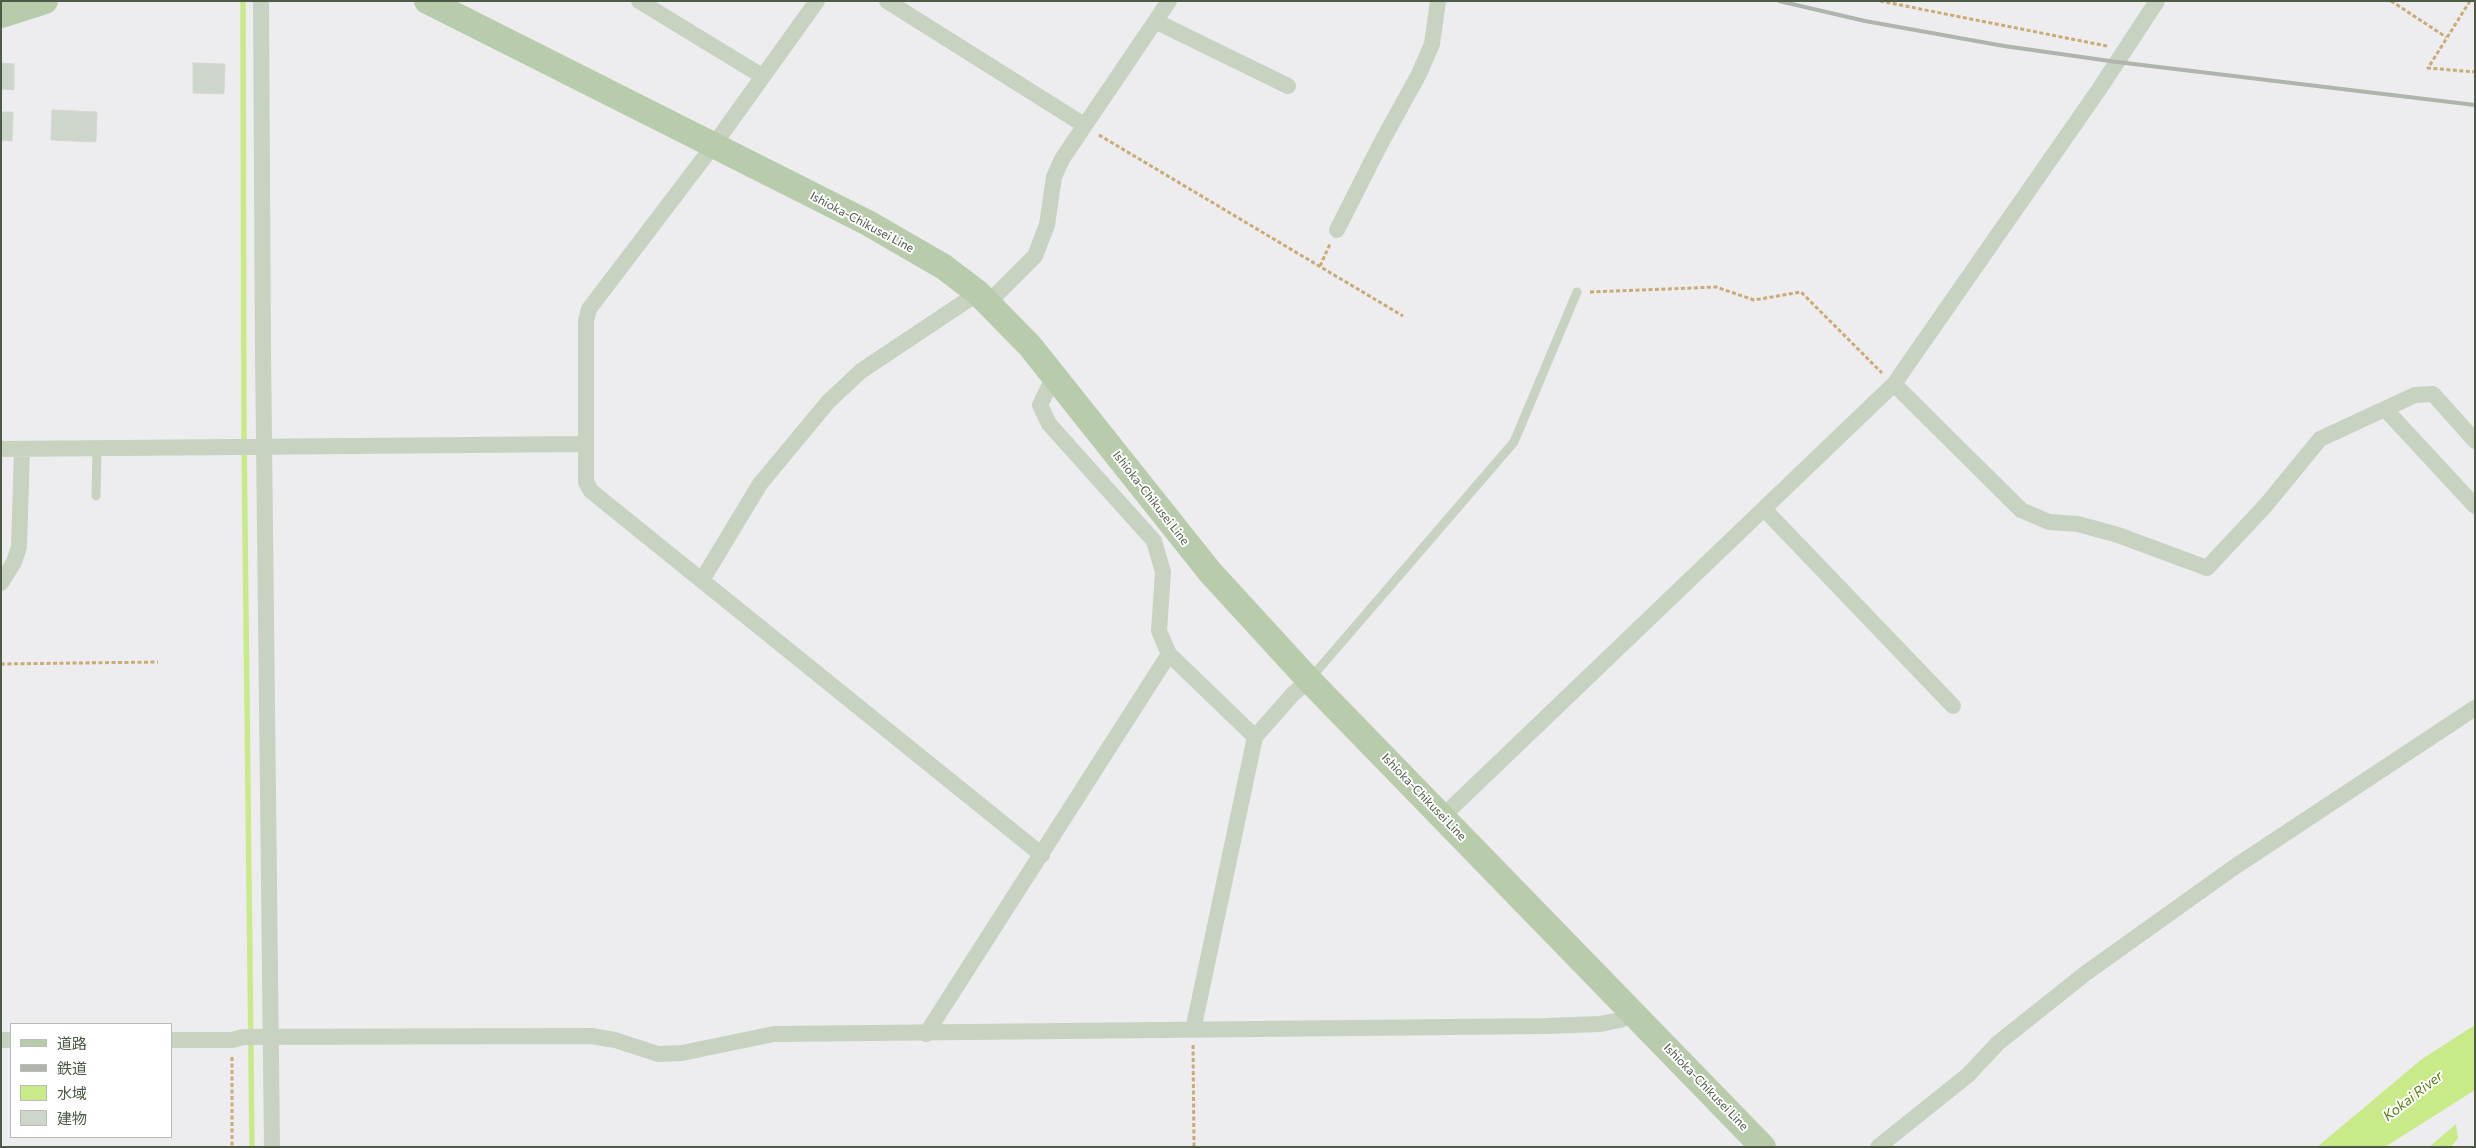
<!DOCTYPE html>
<html>
<head>
<meta charset="utf-8">
<style>
  body { margin:0 }
  #map { position:relative; width:2476px; height:1148px; overflow:hidden; background:#ededef; font-family:Commissioner,"Noto Sans JP",sans-serif }
  canvas { display:block }
  .frame { position:absolute; inset:0; border:2px solid #4d5a45; pointer-events:none }
  .legend { position:absolute; left:10px; top:1023px; width:162px; height:115px; box-sizing:border-box; background:#fff; border:1px solid #b8bdb5; margin:0; padding:6px 9px; list-style:none; font-size:15px; color:#4d5a45 }
  .legend li { display:flex; align-items:center; gap:10px; height:25px }
  .legend b { width:25px; border:1px solid #b8bdb5 }
</style>
</head>
<body>
<div id="map">
<canvas width="2476" height="1148"></canvas>
<div class="frame"></div>
<ul class="legend">
<li><b style="height:6px;background:#b8ccac"></b>道路</li>
<li><b style="height:6px;background:#afb5ad"></b>鉄道</li>
<li><b style="height:14px;background:#c9ea88"></b>水域</li>
<li><b style="height:14px;background:#ced5cb"></b>建物</li>
</ul>
</div>
<script>
const ctx = document.querySelector('canvas').getContext('2d');
ctx.lineJoin = 'round';
function paint(path, color) { ctx.fillStyle = color; ctx.fill(path, 'evenodd'); }
const toPath = rows => new Path2D(rows.map(r => 'M' + r).join(''));
function trace(path, color, width, dash) { ctx.strokeStyle = color; ctx.lineWidth = width; ctx.lineCap = dash ? 'butt' : 'round'; ctx.setLineDash(dash || []); ctx.stroke(path); }
function write(font, color, halo, rows, align = 'center') {
  ctx.font = font + ' Commissioner,sans-serif'; ctx.lineWidth = 4; ctx.setLineDash([]); ctx.textBaseline = 'middle'; ctx.strokeStyle = halo; ctx.fillStyle = color; for (const [text, x, y, turn = 0] of rows) {
    ctx.save(); ctx.translate(x, y); ctx.rotate((+turn || 0) * Math.PI / 180); ctx.textAlign = isNaN(turn) ? turn : align; if (halo) ctx.strokeText(text, 0, 0); ctx.fillText(text, 0, 0); ctx.restore();
  }
}
const water = toPath([
  [2475,1025,2475,1090,2385,1147,2317,1147,2422,1059],
  [2456,1124,2458,1138,2451,1147,2429,1147]
]);
const stream = toPath([
  [243,1,244,439,252,1147]
]);
const building = toPath([
  [1,63,14,64,14,90,1,89,1,63],
  [193,63,225,64,224,94,193,93,193,63],
  [52,110,97,112,96,142,51,140,52,110],
  [1,112,13,112,12,141,1,140,1,112]
]);
const path = toPath([
  [1880,1,2107,46],
  [2391,1,2446,37],
  [2470,1,2428,68,2475,72],
  [1099,135,1403,316],
  [1320,266,1330,244],
  [1590,292,1716,287,1754,300,1801,292,1882,373],
  [1,664,158,662],
  [1193,1045,1194,1147],
  [232,1057,232,1147]
]);
const lane = toPath([
  [96,496,97,448],
  [1310,679,1514,442,1577,292]
]);
const street = toPath([
  [261,1,263,352,272,1147],
  [639,1,762,76],
  [817,1,713,146,589,309,586,321,586,482,591,491,1042,855],
  [887,1,1084,125],
  [1157,22,1288,86],
  [1337,230,1380,145,1419,74,1432,44,1438,1],
  [989,302,1035,256,1047,225,1054,177,1062,159,1169,1],
  [1054,376,1040,405,1049,424,1154,541,1163,572,1159,631,1169,654,1255,737],
  [1894,384,2021,510,2049,522,2078,524,2118,535,2207,568,2266,505,2320,439,2415,395,2433,394,2475,441],
  [2385,409,2475,506],
  [1,449,586,444],
  [1764,509,1953,706],
  [702,580,760,484,828,402,861,371,978,293],
  [1,583,14,562,19,547,22,449],
  [1443,816,1894,384,2100,88,2157,1],
  [1193,1030,1255,737,1293,694,1309,680],
  [926,1034,1169,654],
  [1,1040,11,1040],
  [171,1040,232,1040,243,1037,591,1036,615,1040,658,1054,682,1053,774,1034,1547,1026,1600,1024,1620,1020,1634,1013],
  [1878,1147,1968,1075,1998,1043,2086,973,2233,868,2475,708]
]);
const primary = toPath([
  [427,1,868,223,944,267,978,293,1030,346,1210,572,1309,680,1763,1147],
  [1,15,45,1]
]);
const rail = toPath([
  [1779,1,1865,21,2004,46,2117,62,2475,105]
]);
const streetNames = [
  ["Ishioka-Chikusei Line",862,222,28],
  ["Ishioka-Chikusei Line",1151,498,52],
  ["Ishioka-Chikusei Line",1424,797,46],
  ["Ishioka-Chikusei Line",1706,1087,46]
];
const waterNames = [
  ["Kokai River",2413,1096,-38]
];
paint(water, '#c9ea88');
trace(stream, '#c9ea88', 5.5);
paint(building, '#ced5cb');
trace(building, '#d2d8d1', 1);
trace(path, '#caab74', 3, [4, 2.5]);
trace(lane, '#c7d2c0', 9);
trace(street, '#c7d2c0', 16);
trace(primary, '#b8ccac', 26);
trace(rail, '#afb5ad', 4);
write('12px', '#4d5a45', '#fff', streetNames);
write('italic 14px', '#597e0f', '#fff', waterNames);
</script>
</body>
</html>
